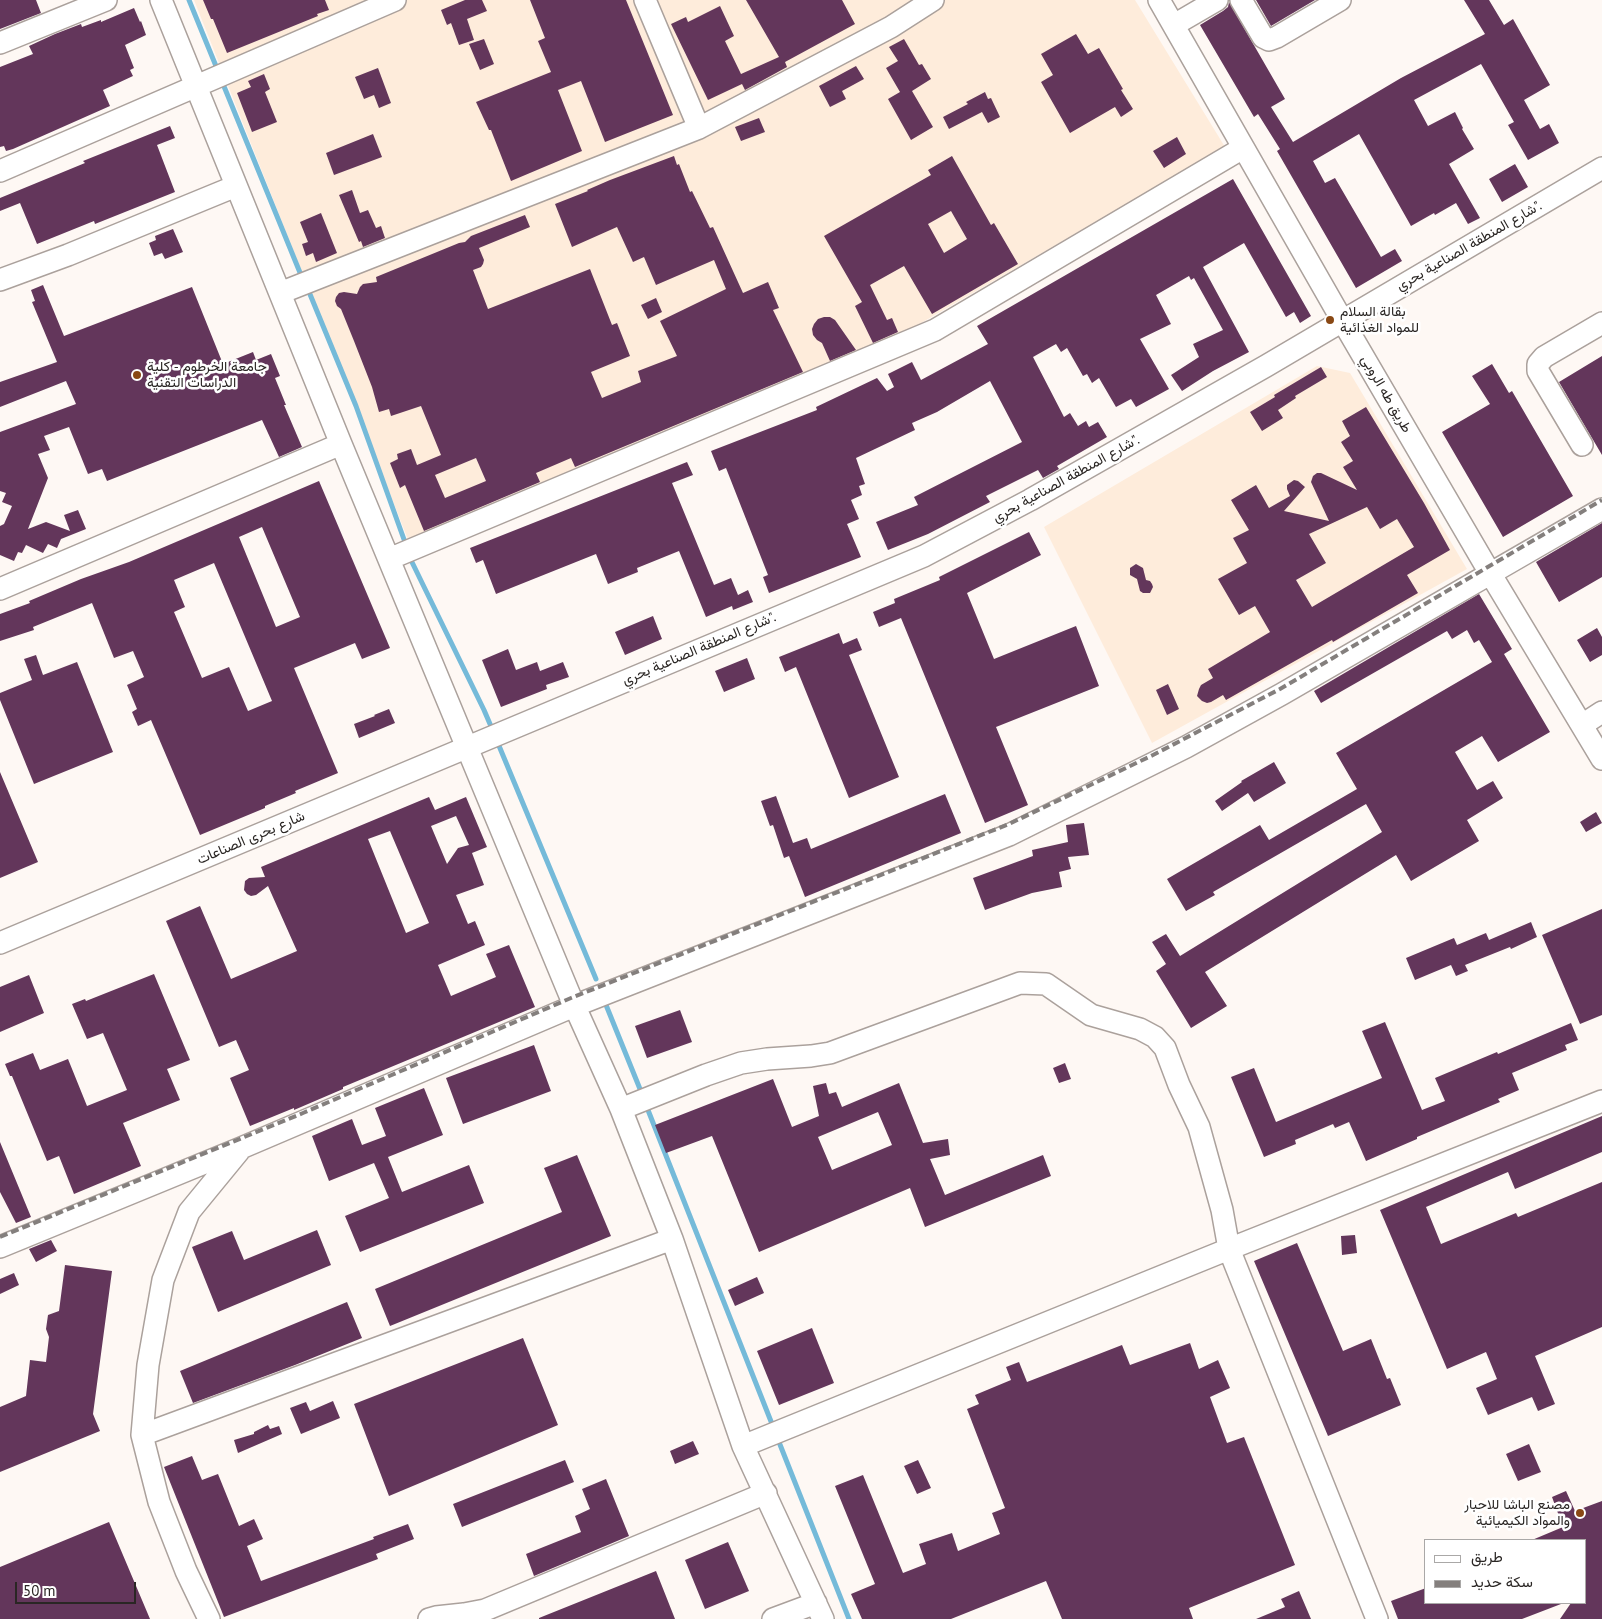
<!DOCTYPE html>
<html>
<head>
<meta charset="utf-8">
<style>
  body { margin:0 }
  #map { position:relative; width:1602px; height:1619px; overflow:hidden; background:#fef8f4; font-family:"PT Sans",Vazirmatn,sans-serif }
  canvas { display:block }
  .legend { position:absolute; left:1424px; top:1539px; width:162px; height:65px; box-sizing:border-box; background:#fff; border:1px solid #aaa8a7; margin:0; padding:6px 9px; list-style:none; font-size:15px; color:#2a2624 }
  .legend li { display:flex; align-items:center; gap:10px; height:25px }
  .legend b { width:25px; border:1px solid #aaa8a7 }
  .scale { position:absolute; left:15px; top:1582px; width:121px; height:22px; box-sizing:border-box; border:2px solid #2a2624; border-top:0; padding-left:6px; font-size:15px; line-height:18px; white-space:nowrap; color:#2a2624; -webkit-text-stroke:4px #fff; paint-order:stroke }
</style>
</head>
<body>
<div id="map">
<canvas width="1602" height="1619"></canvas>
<ul class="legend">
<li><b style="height:6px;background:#fff"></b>طريق</li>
<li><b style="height:6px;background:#847f7d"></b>سكة حديد</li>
</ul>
<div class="scale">50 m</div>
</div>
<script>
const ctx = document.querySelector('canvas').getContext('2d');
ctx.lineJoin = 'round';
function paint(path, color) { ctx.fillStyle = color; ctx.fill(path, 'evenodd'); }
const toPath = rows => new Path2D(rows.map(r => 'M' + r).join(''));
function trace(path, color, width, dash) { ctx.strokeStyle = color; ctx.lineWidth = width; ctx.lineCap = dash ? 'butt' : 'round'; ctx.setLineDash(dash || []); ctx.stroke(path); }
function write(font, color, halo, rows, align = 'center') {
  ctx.font = font + ' "PT Sans",Vazirmatn,sans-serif'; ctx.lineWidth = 5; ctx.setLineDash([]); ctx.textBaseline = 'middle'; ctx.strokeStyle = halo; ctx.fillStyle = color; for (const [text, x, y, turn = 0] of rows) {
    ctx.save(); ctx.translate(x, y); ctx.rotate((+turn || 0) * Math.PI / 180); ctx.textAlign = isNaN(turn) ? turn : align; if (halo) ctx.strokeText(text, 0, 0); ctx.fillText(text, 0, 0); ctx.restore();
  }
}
const industrial = toPath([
  [194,0,1135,0,1225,147,909,330,413,552],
  [1317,366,1350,373,1467,569,1152,743,1044,527]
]);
const stream = toPath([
  [189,0,218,71],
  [221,79,303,280],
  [307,287,356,406,406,545],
  [409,556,484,710,493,731],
  [497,741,596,979],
  [604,1000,642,1094],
  [646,1105,774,1429],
  [777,1437,849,1619]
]);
const building = toPath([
  [0,0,36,0,41,13,0,29],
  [203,0,325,0,329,10,317,14,318,16,227,53,213,19,211,19],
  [465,0,482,0,487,11,467,19,474,40,459,45,451,23,447,25,441,10],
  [530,0,626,0,673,115,605,142,581,81,558,90,582,151,511,181,491,130,489,130,476,102,551,72,538,41,545,38],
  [746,0,842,0,855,24,785,62,787,67,745,90,742,84,708,100,671,24,686,17,688,22,720,6,734,36,725,41,741,74,779,57],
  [1256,0,1315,0,1271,26],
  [1464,0,1489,0,1504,25,1513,19,1550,85,1524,100,1540,129,1549,124,1559,143,1528,160,1508,125,1514,122,1481,64,1414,100,1428,126,1455,112,1463,128,1462,129,1474,149,1449,164,1480,218,1468,224,1456,203,1435,215,1434,213,1411,226,1359,134,1313,161,1325,183,1335,178,1381,257,1395,249,1402,261,1356,288,1277,151,1280,149,1258,114,1254,117,1200,25,1223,11,1228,7,1229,2,1285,99,1271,107,1293,142,1401,78,1485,34],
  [134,8,140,22,141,21,146,35,125,45,134,68,130,70,133,76,103,90,110,106,13,149,6,151,4,146,0,147,0,67,33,54,29,46,55,34,81,24,82,27,101,20,101,22],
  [1076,34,1088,54,1099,48,1123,89,1121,90,1133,109,1121,117,1115,107,1070,133,1041,82,1053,75,1041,54],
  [484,39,494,64,480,70,469,44],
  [904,39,919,65,922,64,931,79,912,91,933,127,911,140,888,99,900,92,886,68,898,61,889,47],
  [856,66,864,79,842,91,846,99,830,107,819,86],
  [378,68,391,103,379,108,374,95,364,99,355,77],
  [264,74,270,89,265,92,277,122,252,132,237,93,251,87,248,81],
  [985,92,988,99,991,98,1000,117,988,123,982,112,949,129,943,117,968,104,966,102],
  [759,118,765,132,741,141,735,127],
  [170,126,175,138,157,145,175,192,95,224,94,221,37,244,20,203,0,211,0,198,85,163,83,161],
  [373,134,382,157,334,175,326,153],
  [1177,137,1186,154,1164,168,1153,151],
  [674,156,677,165,679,164,690,192,692,191,710,228,713,227,743,293,768,282,779,308,773,310,803,372,575,467,571,458,536,473,540,482,424,531,405,485,400,488,390,463,398,459,397,454,411,449,417,465,441,455,421,406,391,416,389,409,379,412,372,387,354,341,341,309,337,306,335,301,336,297,339,293,344,292,357,294,360,287,363,284,377,282,376,277,459,243,465,242,471,236,525,215,530,227,479,248,484,260,483,264,481,267,473,270,488,309,590,269,612,325,617,323,630,356,591,372,602,398,641,382,638,371,677,356,660,321,726,289,714,260,656,285,644,257,633,262,617,227,572,247,555,204,588,191,587,190,610,180],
  [476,458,486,481,445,498,435,475],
  [952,156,991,225,994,223,1018,264,932,314,904,266,870,285,887,320,892,318,898,332,873,343,855,306,862,302,824,236,931,175,928,170],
  [951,211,967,239,944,253,928,224],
  [1515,164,1528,187,1502,202,1489,179],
  [1233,179,1311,316,1300,323,1294,312,1286,317,1244,243,1203,267,1249,352,1213,371,1182,391,1171,375,1199,357,1193,344,1223,330,1194,278,1191,280,1189,276,1156,295,1171,324,1140,339,1169,389,1136,407,1131,399,1116,407,1099,378,1092,383,1087,374,1083,376,1067,348,1061,352,1056,344,1033,357,1064,417,1070,413,1078,426,1086,421,1089,427,1098,422,1107,437,1057,466,1059,469,1043,478,1038,470,986,496,990,502,928,534,888,550,876,522,918,505,914,497,1022,442,990,381,937,412,912,423,915,430,856,458,865,484,859,486,862,495,851,500,859,519,847,524,861,557,769,593,763,577,768,575,726,468,719,471,711,451,817,410,816,407,877,378,887,391,894,387,888,374,912,362,921,380,988,344,977,326],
  [352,190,360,213,368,210,376,228,381,226,385,238,363,247,361,241,359,242,339,195],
  [321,213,337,253,316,262,313,253,306,256,302,244,308,242,300,222],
  [173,229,183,252,165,259,162,253,154,256,149,243,156,240,155,236],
  [43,285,64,336,192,287,223,364,253,352,256,360,271,354,280,376,275,378,286,405,284,405,302,447,279,457,262,420,107,481,102,469,88,474,69,427,44,436,50,450,38,454,48,478,28,529,46,522,70,531,64,515,78,510,86,529,61,539,57,548,48,544,43,553,26,545,22,553,18,552,14,561,0,555,0,526,4,524,12,506,2,502,6,493,0,491,0,432,76,404,66,381,0,407,0,382,57,362,32,302,35,301,31,290],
  [656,298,662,312,648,319,641,305],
  [824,317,830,317,835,320,856,350,830,361,822,343,817,340,813,335,812,329,814,324,818,319],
  [1602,356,1602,455,1559,382],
  [1492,364,1509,393,1512,391,1573,496,1503,537,1442,432,1490,404,1472,376],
  [1321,367,1327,377,1295,396,1296,398,1278,410,1283,418,1262,431,1250,412,1275,397,1274,395],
  [1366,407,1424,503,1450,550,1407,575,1418,593,1333,642,1332,640,1226,700,1223,695,1211,702,1207,703,1202,701,1197,696,1199,689,1201,685,1213,678,1208,669,1270,632,1255,606,1239,615,1218,579,1247,563,1233,538,1249,530,1231,500,1256,485,1269,508,1290,496,1287,489,1287,485,1294,480,1298,481,1305,487,1284,511,1329,521,1311,482,1313,476,1317,473,1321,473,1357,490,1343,467,1353,461,1341,442,1350,436,1342,421],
  [1367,507,1380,529,1397,519,1414,547,1312,607,1296,580,1326,563,1309,534],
  [687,462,693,475,672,483,714,585,731,578,738,595,748,590,753,602,733,610,732,606,706,617,679,551,637,568,638,572,608,584,596,554,496,594,483,560,476,563,470,548],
  [319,481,390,648,362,659,355,643,294,668,338,773,295,791,296,793,265,806,265,808,200,835,151,720,138,726,132,712,137,709,127,685,144,677,133,651,114,658,92,603,33,627,34,630,0,641,0,614,30,603,29,601,81,579,129,562],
  [262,527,300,617,276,627,239,537],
  [214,563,272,701,248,711,229,667,202,678,174,612,185,607,174,580],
  [1602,523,1602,577,1559,602,1536,562],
  [1029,532,1041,555,967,593,994,659,1076,626,1099,686,996,727,1028,805,985,823,901,618,879,627,873,612,895,603,894,599,940,580,939,577],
  [1136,564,1143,568,1146,580,1150,581,1152,584,1153,587,1150,593,1143,593,1140,591,1137,579,1130,575,1130,568],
  [1479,594,1512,649,1504,654,1550,732,1498,762,1482,736,1455,752,1477,790,1493,781,1503,798,1467,820,1479,841,1411,881,1396,855,1205,972,1227,1006,1191,1028,1156,971,1166,964,1152,942,1166,934,1180,956,1382,832,1366,804,1213,892,1215,895,1186,911,1167,879,1260,825,1269,840,1357,789,1336,753,1492,662,1479,640,1474,643,1467,630,1452,639,1447,631,1321,703,1314,691],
  [653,616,662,639,625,655,615,632],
  [1597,628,1602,637,1602,655,1590,662,1577,640],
  [839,633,843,644,857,638,862,650,849,655,899,777,849,798,796,667,785,672,779,657],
  [508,649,516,670,537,662,540,671,563,662,569,677,546,685,547,689,501,707,482,660],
  [36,655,43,675,77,662,113,752,34,784,0,700,0,693,32,680,24,659],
  [747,658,755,679,724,692,715,671],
  [1168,684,1179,709,1167,715,1156,690],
  [389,709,395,723,359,738,354,724,375,716,374,715],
  [1274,762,1286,783,1254,802,1248,793,1222,811,1215,801,1242,782,1241,781],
  [0,772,38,862,0,878],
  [945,794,961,833,805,897,789,856,784,858,773,825,770,826,761,801,776,796,793,843,807,838,811,849],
  [429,797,435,810,466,797,487,847,472,853,484,885,456,895,468,924,475,921,485,945,438,965,451,996,496,977,486,954,509,945,535,1007,343,1087,343,1089,294,1110,294,1108,250,1126,230,1078,249,1070,236,1040,219,1047,166,921,200,906,231,979,297,951,268,886,256,895,251,896,247,894,244,890,245,881,249,878,265,877,261,867],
  [456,816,469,845,458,848,447,864,431,826],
  [390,831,429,923,406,933,368,839],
  [1596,812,1602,823,1586,832,1580,822],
  [1084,823,1089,855,1068,857,1071,869,1059,872,1062,887,1032,893,985,910,973,878,1033,856,1032,850,1068,842,1066,825],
  [1602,909,1602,1015,1580,1024,1542,935],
  [1531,922,1537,937,1511,949,1510,947,1465,965,1468,971,1456,976,1451,965,1415,980,1406,958,1454,938,1457,945,1486,933,1489,940],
  [154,974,190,1060,167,1069,180,1100,123,1123,141,1166,74,1194,59,1156,47,1161,12,1076,10,1076,5,1064,33,1053,40,1070,68,1059,87,1106,127,1090,103,1033,87,1039,72,1004,85,999,86,1001],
  [29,975,44,1013,0,1032,0,987],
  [680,1010,692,1042,647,1058,635,1026],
  [1385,1022,1422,1110,1445,1101,1435,1078,1497,1052,1498,1054,1571,1023,1578,1040,1565,1045,1567,1050,1512,1073,1519,1090,1498,1099,1500,1102,1417,1137,1417,1139,1366,1161,1349,1122,1335,1128,1333,1124,1295,1140,1296,1144,1264,1157,1231,1077,1254,1068,1276,1122,1382,1078,1362,1031],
  [534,1045,551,1091,463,1124,446,1078],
  [1065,1063,1071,1079,1059,1083,1053,1068],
  [773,1079,792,1127,819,1116,813,1086,826,1083,829,1094,836,1092,842,1107,899,1083,923,1143,948,1139,950,1155,930,1159,945,1195,1043,1155,1051,1176,925,1227,910,1188,759,1252,712,1136,666,1153,655,1125],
  [878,1112,892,1145,832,1170,818,1137],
  [424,1088,443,1135,388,1157,402,1192,469,1165,484,1203,360,1252,345,1216,389,1198,374,1163,329,1181,312,1136,352,1119,362,1145,386,1136,375,1108],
  [1602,1116,1602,1152,1515,1189,1508,1172,1426,1207,1441,1244,1516,1213,1518,1217,1602,1182,1602,1327,1535,1356,1555,1404,1538,1411,1532,1397,1488,1415,1476,1388,1497,1379,1486,1352,1447,1369,1380,1210],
  [0,1142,31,1217,16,1223,0,1192],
  [577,1155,611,1236,390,1326,375,1289,562,1212,544,1168],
  [317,1230,331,1265,218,1312,192,1247,232,1231,244,1260],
  [1355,1235,1357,1253,1342,1255,1341,1236],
  [51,1240,57,1251,36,1262,29,1249],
  [1297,1243,1343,1351,1371,1339,1387,1379,1390,1378,1401,1405,1328,1436,1254,1261],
  [65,1265,112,1271,93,1414,100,1431,0,1472,0,1407,26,1396,30,1360,46,1362,49,1337,46,1329,48,1315,59,1311],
  [14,1273,19,1285,0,1294,0,1279],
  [757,1277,764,1293,735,1306,728,1290],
  [347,1302,362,1338,295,1365,193,1403,180,1371],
  [812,1328,834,1383,779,1405,757,1351],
  [523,1338,558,1425,389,1496,354,1404],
  [1190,1343,1199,1369,1218,1360,1230,1388,1210,1397,1227,1443,1244,1437,1295,1565,1189,1608,1193,1619,1062,1619,1046,1581,951,1619,862,1619,851,1594,875,1584,835,1486,863,1475,903,1573,926,1564,919,1544,952,1533,958,1551,1000,1534,992,1513,1005,1508,967,1409,979,1404,975,1395,1011,1380,1006,1367,1019,1362,1027,1382,1122,1345,1130,1365],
  [333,1401,340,1418,301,1434,290,1408,306,1402,310,1411],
  [268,1425,270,1429,279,1426,282,1434,238,1453,234,1440,254,1434,254,1432],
  [693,1441,699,1454,675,1464,670,1451],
  [1529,1444,1541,1472,1518,1481,1506,1454],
  [192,1456,202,1480,218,1474,239,1526,254,1519,263,1539,247,1546,261,1581,374,1539,373,1537,408,1524,414,1539,376,1554,378,1559,224,1617,164,1467],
  [565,1460,574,1482,462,1527,453,1504],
  [918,1460,931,1488,917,1494,904,1466],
  [606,1479,629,1536,534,1576,526,1554,581,1532,575,1516,590,1509,582,1489],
  [1566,1491,1575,1511,1602,1501,1602,1619,1560,1619,1571,1603,1586,1603,1586,1540,1532,1540,1563,1527,1552,1497],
  [109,1522,150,1619,0,1619,0,1567],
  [728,1542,749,1591,705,1609,685,1560],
  [656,1571,675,1619,539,1619,539,1618],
  [1426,1588,1426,1603,1561,1604,1522,1619,1398,1619,1391,1601],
  [1299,1591,1311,1619,1256,1619,1285,1607,1281,1599]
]);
const minor = toPath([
  [161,0,341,444,571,998,621,1109,672,1239,743,1446,823,1619],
  [645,0,699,128],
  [1159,0,1342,320,1487,568,1602,759],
  [1241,0,1263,37,1269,40,1277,37,1340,0],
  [1174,25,1217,0],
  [0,43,106,0],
  [0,171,395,0],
  [0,280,68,255,236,186],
  [280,293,699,128,891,27,933,0],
  [1582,445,1538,371,1538,364,1544,357,1602,323],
  [389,559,935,330,1243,148],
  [0,589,341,444],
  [1582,725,1602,712],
  [0,943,924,556,1030,500,1266,366,1602,168],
  [621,1109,706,1075,741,1063,767,1059,811,1056,830,1053,1020,983,1046,984,1091,1015,1140,1029,1155,1037,1165,1048,1179,1085,1199,1127,1222,1210,1229,1249,1377,1619],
  [0,1247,241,1148,574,1006,1009,835,1186,747,1282,694,1602,509],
  [142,1435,672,1239],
  [743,1446,1229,1249,1602,1101],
  [209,1619,186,1571,159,1502,142,1435,148,1365,163,1280,189,1212,239,1151],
  [429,1619,436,1617,464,1614,485,1610,766,1493],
  [773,1619,816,1603]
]);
const rail = toPath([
  [0,1237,303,1113,571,998,1009,824,1153,755,1280,689,1602,500]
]);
const markers = [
  [1330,320,5,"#894814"],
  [137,375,5,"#894814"],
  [1580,1513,5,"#894814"]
];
const streetNames = [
  ["شارع المنطقة الصناعية بحري\".",1469,246,-30],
  ["طريق طه الروبي",1386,394,60],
  ["شارع المنطقة الصناعية بحري\".",1066,479,-29],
  ["شارع المنطقة الصناعية بحري\".",699,649,-23],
  ["شارع بحرى الصناعات",251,838,-23]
];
const poiNames = [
  ["بقالة السلام",1340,312],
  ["للمواد الغذائية",1340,328],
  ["جامعة الخرطوم - كلية",147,367],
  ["الدراسات التقنية",147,383],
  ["مصنع الباشا للاحبار",1570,1505,"right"],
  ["والمواد الكيميائية",1570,1521,"right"]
];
paint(industrial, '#feecdb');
trace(stream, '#75bad9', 5);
paint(building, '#63365b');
trace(minor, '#aba19c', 24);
trace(minor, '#fff', 21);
trace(rail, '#847f7d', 4, [8, 4]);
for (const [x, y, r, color] of markers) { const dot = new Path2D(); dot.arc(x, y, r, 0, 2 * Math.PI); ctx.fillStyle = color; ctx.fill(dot); trace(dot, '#fff', 2); }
write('14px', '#2a2624', '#fff', streetNames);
write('14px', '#2a2624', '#fff', poiNames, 'left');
</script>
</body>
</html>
